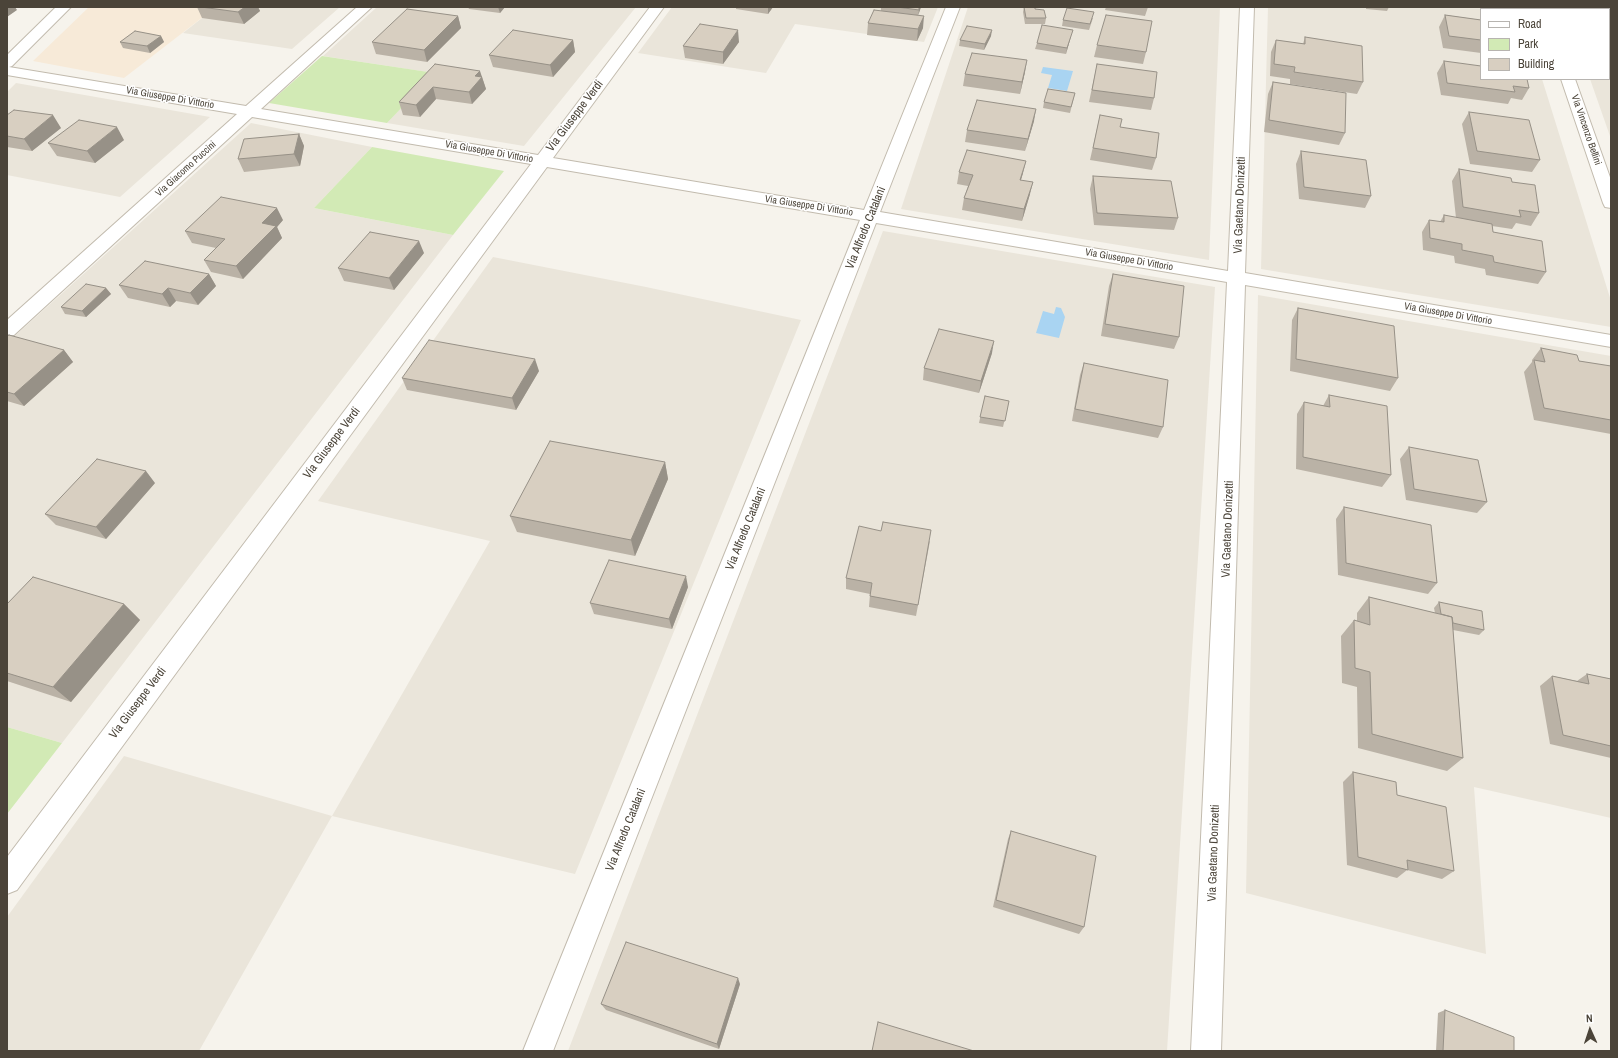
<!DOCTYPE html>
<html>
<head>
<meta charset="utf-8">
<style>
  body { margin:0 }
  #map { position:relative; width:1618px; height:1058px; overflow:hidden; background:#f6f3ec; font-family:"Archivo Narrow",sans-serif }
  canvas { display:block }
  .frame { position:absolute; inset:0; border:8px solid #4b4439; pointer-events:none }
  .legend { position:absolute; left:1480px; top:8px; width:130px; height:72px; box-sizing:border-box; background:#fff; border:1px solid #b7b4b0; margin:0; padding:5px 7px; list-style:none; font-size:12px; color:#4b4439 }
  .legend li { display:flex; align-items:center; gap:8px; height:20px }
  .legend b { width:20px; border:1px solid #b7b4b0 }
  .north { position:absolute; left:1570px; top:1010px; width:40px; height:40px; -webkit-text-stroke:3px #fff; paint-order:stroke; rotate:357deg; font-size:11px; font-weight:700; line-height:16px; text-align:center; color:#4b4439 }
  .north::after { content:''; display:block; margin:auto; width:14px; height:18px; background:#4b4439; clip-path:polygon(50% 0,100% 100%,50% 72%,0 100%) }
</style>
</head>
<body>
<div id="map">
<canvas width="1618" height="1058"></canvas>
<div class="frame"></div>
<ul class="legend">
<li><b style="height:5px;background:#fff"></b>Road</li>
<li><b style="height:11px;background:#d2eab5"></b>Park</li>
<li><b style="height:11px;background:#d8cfc1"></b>Building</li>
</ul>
<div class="north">N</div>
</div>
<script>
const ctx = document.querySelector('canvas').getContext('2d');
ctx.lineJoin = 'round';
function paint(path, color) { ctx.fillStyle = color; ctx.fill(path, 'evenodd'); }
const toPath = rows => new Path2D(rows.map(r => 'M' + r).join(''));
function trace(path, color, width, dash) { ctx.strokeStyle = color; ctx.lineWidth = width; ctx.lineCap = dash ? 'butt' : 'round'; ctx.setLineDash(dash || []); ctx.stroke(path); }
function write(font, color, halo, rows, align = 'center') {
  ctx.font = font + ' "Archivo Narrow",sans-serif'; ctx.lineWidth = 3; ctx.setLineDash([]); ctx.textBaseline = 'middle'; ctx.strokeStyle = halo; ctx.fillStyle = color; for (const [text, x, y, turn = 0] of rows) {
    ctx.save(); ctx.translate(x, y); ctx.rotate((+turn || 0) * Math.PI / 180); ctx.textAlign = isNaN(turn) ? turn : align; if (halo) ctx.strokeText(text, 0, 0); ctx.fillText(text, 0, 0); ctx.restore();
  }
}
const residential = toPath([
  [216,7,340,7,292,49,183,33],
  [377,7,636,7,524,146,387,123,434,73,323,56],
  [672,7,938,7,924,42,795,24,766,73,638,53],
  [968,7,1220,7,1209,260,901,209],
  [1268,7,1520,7,1520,9,1481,9,1481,79,1542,79,1611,301,1611,327,1261,269],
  [1565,7,1611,7,1611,139,1590,79,1609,79,1609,9,1566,9],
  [16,83,210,117,120,197,7,175,7,92],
  [251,123,372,147,314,208,453,235,62,743,7,727,7,343],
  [883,231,1215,287,1167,1051,568,1051],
  [493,257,646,287,801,320,575,874,332,816,199,1051,7,1051,7,917,124,756,332,816,490,541,318,501],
  [1258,295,1611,356,1611,818,1474,787,1486,954,1246,893]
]);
const commercial = toPath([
  [89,7,216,7,124,78,33,61]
]);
const green = toPath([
  [322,56,435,73,387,123,269,103],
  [372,147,504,171,453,235,314,208],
  [7,727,62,743,7,814]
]);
const water = toPath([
  [1043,67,1073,71,1067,91,1048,88,1052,75,1041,73],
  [1056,307,1061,308,1065,317,1059,338,1036,333,1043,311,1054,314]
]);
const minor = toPath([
  [56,7,71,7,12,66,9,67,246,106,357,7,372,7,261,109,538,155,650,7,664,7,553,158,864,210,946,7,960,7,880,212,1228,271,1240,7,1254,7,1245,273,1611,335,1611,347,1245,285,1221,1051,1191,1051,1227,282,876,223,553,1051,523,1051,860,220,547,167,17,890,7,894,7,857,531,164,252,117,14,335,7,336,7,320,237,114,7,75,7,55,56,7],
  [1536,7,1550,7,1551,9,1537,9,1536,7],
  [1561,79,1575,79,1611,180,1611,208,1605,207,1603,203,1561,79]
]);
const wall = toPath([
  [197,7,258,7,260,11,244,24,202,18],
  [468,7,505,7,500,13,469,9],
  [736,7,773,7,768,14,736,9],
  [881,7,921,7,918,15,923,28,917,41,867,35,868,23,881,11],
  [1024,7,1035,7,1035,9,1046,18,1045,24,1025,24,1023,12],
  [1106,7,1148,7,1145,16,1105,10],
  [1366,7,1389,7,1387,11,1366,9],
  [1445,15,1481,20,1481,53,1443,48,1439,27],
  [458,16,461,28,427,62,376,54,372,42],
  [1093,18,1089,30,1062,26,1063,20],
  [161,36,164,42,150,53,123,48,120,42],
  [991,36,984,50,959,46,960,40],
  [1071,36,1066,54,1035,49,1037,43],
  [1305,37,1363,82,1357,94,1290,84,1290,79,1270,76,1271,52,1276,40,1303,44],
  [573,40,575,52,553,77,493,67,489,55],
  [739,42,723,64,685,58,683,46],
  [1097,45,1146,52,1143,64,1094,57],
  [1444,61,1529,88,1522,100,1511,98,1508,104,1441,95,1437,73],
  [435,64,482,77,486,89,472,104,436,99,420,117,403,115,399,102],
  [1097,64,1154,98,1151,110,1089,102],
  [1025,72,1020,94,963,86,965,74],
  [1273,82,1345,133,1339,145,1264,132,1268,94],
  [1075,93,1070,113,1043,108,1044,102],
  [1469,112,1540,160,1532,172,1470,164,1462,124],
  [7,115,61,128,32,151,7,147],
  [1100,115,1120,127,1156,158,1152,170,1090,160],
  [1034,121,1025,151,965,142,967,130],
  [299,134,304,146,300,166,244,172,238,159],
  [124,140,95,163,57,156,48,143],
  [1301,151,1371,196,1365,208,1299,199,1296,164],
  [1459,169,1512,182,1539,213,1531,226,1516,223,1512,229,1492,226,1493,232,1546,272,1538,284,1486,275,1485,269,1455,263,1454,256,1423,250,1422,232,1429,220,1440,222,1444,215,1456,218,1452,181],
  [959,172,1023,173,1021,180,1030,194,1022,221,962,210,964,198,968,186,957,184],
  [1093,176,1178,218,1174,230,1094,225,1090,189],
  [283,220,277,227,282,238,243,279,211,272,204,260,216,248,192,243,185,231],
  [424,253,394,290,344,281,338,268],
  [209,274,216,286,198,305,176,301,170,307,128,298,119,285],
  [1113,274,1179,337,1174,349,1101,336,1109,286],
  [106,288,111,294,86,317,65,314,61,307],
  [1298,308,1398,378,1390,391,1290,371,1292,320],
  [7,336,64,350,73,362,24,406,7,401],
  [1541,348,1579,361,1611,367,1611,434,1534,420,1524,372,1532,362,1532,360],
  [992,353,979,393,923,380,924,368],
  [1084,363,1163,427,1158,438,1072,421,1080,375],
  [539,371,516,410,407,390,402,378],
  [1329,395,1391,475,1382,487,1296,469,1297,414,1304,402,1323,406],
  [985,396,1009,401,1003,427,979,423],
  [1409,447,1487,502,1477,513,1406,500,1400,459],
  [665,462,668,479,635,556,517,532,510,516],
  [155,483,106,539,56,525,45,514],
  [1344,507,1437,583,1428,594,1338,575,1336,519],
  [930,541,916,616,869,607,870,594,846,589,846,578],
  [688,587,672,629,594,614,590,603],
  [1369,597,1435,613,1434,608,1439,602,1484,630,1479,635,1453,630,1463,758,1447,771,1358,748,1357,687,1342,683,1341,636,1354,620,1357,621,1357,613],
  [7,604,124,604,140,620,71,702,7,681],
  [1587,674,1611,679,1611,758,1550,744,1540,686,1552,676,1577,681],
  [1353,772,1454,871,1442,879,1407,870,1397,878,1347,865,1343,782],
  [1011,831,1084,927,1079,934,993,907,1008,839],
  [740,984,719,1049,606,1010,601,1004],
  [1445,1010,1514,1051,1436,1051,1438,1013]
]);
const shadedWall = toPath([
  [7,7,15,7,17,10,7,17],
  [243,7,258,7,260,11,244,24,238,12],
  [498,7,505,7,500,13],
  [768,7,773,7,768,14],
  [919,7,921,7,918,16,919,10],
  [458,16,461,28,427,62,424,50],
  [924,16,923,28,917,41,918,29],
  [738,30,739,42,723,64,723,52],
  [992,30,991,36,984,50,985,44],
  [1073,30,1071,36,1066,54,1067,48],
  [161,36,164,42,150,53,147,46],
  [573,40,575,52,553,77,550,65],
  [1027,60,1025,72,1020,94,1022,82],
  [480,71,486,89,472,104,469,92,475,76],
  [433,87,436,99,420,117,416,105],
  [1036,109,1034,121,1025,151,1028,139],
  [53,115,61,128,32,151,24,139],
  [117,127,124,140,95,163,87,151],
  [299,134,304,146,300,166,294,154],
  [1026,161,1023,173,1017,192,1020,180],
  [1033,182,1030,194,1022,221,1024,209],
  [277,208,283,220,277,227,282,238,243,279,236,266,262,223],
  [419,241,424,253,394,290,389,278],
  [209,274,216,286,198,305,190,293],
  [106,288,111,294,86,317,82,311],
  [168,288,176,301,170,307,162,294],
  [994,341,992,353,979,393,981,381],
  [64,350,73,362,24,406,14,394],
  [535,359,539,371,516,410,512,398],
  [665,462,668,479,635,556,631,540],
  [146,471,155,483,106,539,96,527],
  [686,576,688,587,672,629,669,619],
  [124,604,140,620,71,702,53,687],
  [738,978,740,984,719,1049,717,1044]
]);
const building = toPath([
  [201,7,245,7,238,12,201,7],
  [897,7,919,7,919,10,897,7],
  [1024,7,1035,7,1035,9,1044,10,1046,18,1026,18,1024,7],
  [1067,8,1094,12,1090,24,1063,20,1067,8],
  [407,9,458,16,424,50,372,42,407,9],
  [874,10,924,16,918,29,868,23,874,10],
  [1106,15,1152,21,1146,52,1097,45,1106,15],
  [1445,15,1481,20,1481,40,1449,36,1445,15],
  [700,24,738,30,723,52,683,46,700,24],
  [1042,25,1073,30,1067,48,1037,43,1042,25],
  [967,26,992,30,985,44,960,40,967,26],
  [513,30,573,40,550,65,489,55,513,30],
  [135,31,161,36,147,46,120,42,135,31],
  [1305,37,1362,46,1363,82,1294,72,1295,67,1274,64,1276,40,1305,44,1305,37],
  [972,53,1027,60,1022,82,965,74,972,53],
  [1444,61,1481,66,1481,79,1527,79,1529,88,1513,86,1515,92,1447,83,1444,61],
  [435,64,480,71,475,76,482,77,469,92,433,87,416,105,399,102,435,64],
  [1097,64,1157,72,1154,98,1092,90,1097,64],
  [1273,82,1346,93,1345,133,1269,120,1273,82],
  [1048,89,1075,93,1071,107,1044,102,1048,89],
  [977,100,1036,109,1028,139,967,130,977,100],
  [14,110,53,115,24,139,7,136,7,115,14,110],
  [1469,112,1529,120,1540,160,1477,151,1469,112],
  [1100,115,1122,119,1120,127,1159,133,1156,158,1093,148,1100,115],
  [79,120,117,127,87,151,48,143,79,120],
  [299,134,294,154,238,159,244,139,299,134],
  [967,150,1026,161,1020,180,1033,182,1024,209,964,198,973,175,959,172,967,150],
  [1301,151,1366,160,1371,196,1304,187,1301,151],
  [1459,169,1511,178,1512,182,1535,185,1539,213,1519,210,1521,217,1463,207,1459,169],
  [1093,176,1171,181,1178,218,1097,213,1093,176],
  [221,197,277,208,262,223,276,226,236,266,204,260,225,239,185,231,221,197],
  [1444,215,1492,224,1493,232,1542,241,1546,272,1494,262,1493,256,1462,250,1462,244,1430,238,1429,220,1444,222,1444,215],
  [370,232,419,241,389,278,338,268,370,232],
  [145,261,209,274,190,293,168,288,162,294,119,285,145,261],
  [1113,274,1184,286,1179,337,1105,324,1113,274],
  [86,284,106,288,82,311,61,307,86,284],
  [1298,308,1394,326,1398,378,1296,359,1298,308],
  [939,329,994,341,981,381,924,368,939,329],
  [9,335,64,350,14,394,7,392,7,336,9,335],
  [429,340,535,359,512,398,402,378,429,340],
  [1541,348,1577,355,1579,361,1611,366,1611,420,1544,408,1534,360,1545,362,1541,348],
  [1084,363,1168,380,1163,427,1075,409,1084,363],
  [1329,395,1387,406,1391,475,1303,457,1304,402,1330,407,1329,395],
  [985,396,1009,401,1005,421,980,417,985,396],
  [550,441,665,462,631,540,510,516,550,441],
  [1409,447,1478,460,1487,502,1414,489,1409,447],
  [97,459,146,471,96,527,45,514,97,459],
  [1344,507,1431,525,1437,583,1346,563,1344,507],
  [883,522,931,530,918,605,870,596,872,583,846,578,859,526,881,531,883,522],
  [609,560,686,576,669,619,590,603,609,560],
  [33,577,124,604,53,687,7,673,7,604,33,577],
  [1369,597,1452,617,1463,758,1372,734,1370,672,1355,668,1354,620,1370,625,1369,597],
  [1439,602,1482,611,1484,630,1453,623,1452,617,1441,614,1439,602],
  [1587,674,1611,679,1611,746,1563,735,1552,676,1589,684,1587,674],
  [1353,772,1396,782,1397,795,1446,807,1454,871,1407,860,1408,870,1358,857,1353,772],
  [1011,831,1096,856,1084,927,996,900,1011,831],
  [626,942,738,978,717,1044,601,1004,626,942],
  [1445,1010,1514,1037,1514,1051,1443,1051,1445,1010],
  [878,1022,974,1051,872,1051,878,1022]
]);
const farStreetnames = [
  ["Via Giuseppe Di Vittorio",170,98,10],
  ["Via Vincenzo Bellini",1586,130,71],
  ["Via Giuseppe Di Vittorio",489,152,10],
  ["Via Giacomo Puccini",186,169,-42],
  ["Via Giuseppe Di Vittorio",809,206,9],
  ["Via Giuseppe Di Vittorio",1129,260,10],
  ["Via Giuseppe Di Vittorio",1448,314,10]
];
const streetNames = [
  ["Via Giuseppe Verdi",575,116,-53],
  ["Via Gaetano Donizetti",1240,205,-88],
  ["Via Alfredo Catalani",866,228,-68],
  ["Via Giuseppe Verdi",332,443,-53],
  ["Via Alfredo Catalani",746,529,-68],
  ["Via Gaetano Donizetti",1228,529,-88],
  ["Via Giuseppe Verdi",138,703,-53],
  ["Via Alfredo Catalani",626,830,-68],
  ["Via Gaetano Donizetti",1214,853,-88]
];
paint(residential, '#eae5da');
paint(commercial, '#f7ead8');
paint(green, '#d2eab5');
paint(water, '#a9d4f2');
trace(minor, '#c2bbae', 2);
paint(minor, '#fff');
paint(wall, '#bab2a6');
paint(shadedWall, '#979187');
paint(building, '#d8cfc1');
trace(building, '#979187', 1);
write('10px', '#4b4439', '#fff', farStreetnames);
write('12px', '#4b4439', '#fff', streetNames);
</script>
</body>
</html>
